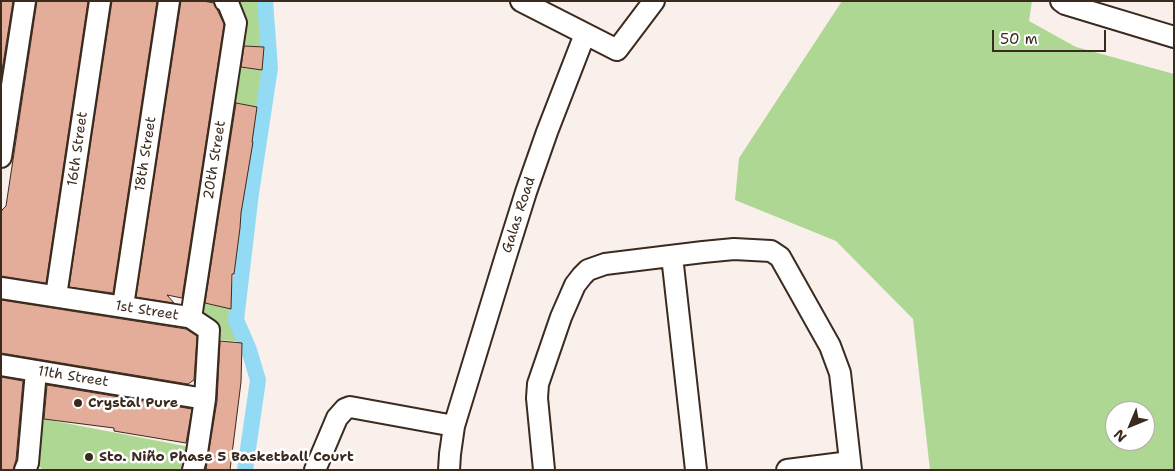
<!DOCTYPE html>
<html>
<head>
<meta charset="utf-8">
<style>
  body { margin:0 }
  #map { position:relative; width:1175px; height:471px; overflow:hidden; background:#f9efeb; font-family:"Shantell Sans",sans-serif }
  canvas { display:block }
  .frame { position:absolute; inset:0; border:2px solid #3b2a1e; pointer-events:none }
  .north { position:absolute; left:1105px; top:401px; width:50px; height:50px; box-sizing:border-box; background:#fff; border:1px solid #b1aaa5; border-radius:50%; rotate:225deg; font-size:14px; font-weight:700; line-height:20px; text-align:center; color:#3b2a1e }
  .north::after { content:''; display:block; margin:auto; width:18px; height:22px; background:#3b2a1e; clip-path:polygon(50% 0,100% 100%,50% 72%,0 100%) }
  .scale { position:absolute; left:992px; top:30px; width:114px; height:22px; box-sizing:border-box; border:2px solid #3b2a1e; border-top:0; padding-left:6px; font-size:15px; line-height:18px; white-space:nowrap; color:#3b2a1e; -webkit-text-stroke:4px #fff; paint-order:stroke }
</style>
</head>
<body>
<div id="map">
<canvas width="1175" height="471"></canvas>
<div class="frame"></div>
<div class="north">N</div>
<div class="scale">50 m</div>
</div>
<script>
const ctx = document.querySelector('canvas').getContext('2d');
ctx.lineJoin = 'round';
function paint(path, color) { ctx.fillStyle = color; ctx.fill(path, 'evenodd'); }
const toPath = rows => new Path2D(rows.map(r => 'M' + r).join(''));
function trace(path, color, width, dash) { ctx.strokeStyle = color; ctx.lineWidth = width; ctx.lineCap = dash ? 'butt' : 'round'; ctx.setLineDash(dash || []); ctx.stroke(path); }
function write(font, color, halo, rows, align = 'center') {
  ctx.font = font + ' "Shantell Sans",sans-serif'; ctx.lineWidth = 5; ctx.setLineDash([]); ctx.textBaseline = 'middle'; ctx.strokeStyle = halo; ctx.fillStyle = color; for (const [text, x, y, turn = 0] of rows) {
    ctx.save(); ctx.translate(x, y); ctx.rotate((+turn || 0) * Math.PI / 180); ctx.textAlign = isNaN(turn) ? turn : align; if (halo) ctx.strokeText(text, 0, 0); ctx.fillText(text, 0, 0); ctx.restore();
  }
}
const green = toPath([
  [232,1,263,1,264,47,239,46],
  [842,1,1032,1,1029,21,1076,47,1174,74,1174,470,930,470,913,319,836,241,735,200,739,158],
  [1115,411,1145,411,1145,441,1115,441],
  [236,67,262,70,257,107,231,102],
  [201,302,235,310,235,321,243,342,213,339,197,316],
  [44,419,190,447,186,470,43,470,38,465,36,458]
]);
const canal = toPath([
  [245,470,258,380,249,350,236,320,251,193,270,68,265,1]
]);
const building = toPath([
  [1,1,13,1,1,77,1,1],
  [37,1,88,1,46,283,1,276,1,214,2,210,6,206,37,1],
  [112,1,157,1,113,293,69,287,112,1],
  [181,1,203,1,214,3,224,24,182,298,167,295,174,303,136,297,181,1],
  [244,46,264,47,262,70,241,67,244,46],
  [236,103,257,107,252,142,253,142,241,213,240,228,234,274,232,274,231,309,205,303,236,103],
  [1,300,186,329,197,336,194,380,188,384,1,353,1,300],
  [220,341,242,343,241,382,230,470,210,470,206,469,217,401,220,341],
  [1,377,23,381,16,460,13,470,1,470,1,377],
  [47,385,192,409,186,443,114,431,114,428,44,419,47,385]
]);
const minor = toPath([
  [521,1,617,50,654,1],
  [1061,1,1065,4,1174,37],
  [1,157,25,1],
  [672,256,696,470],
  [1,288,188,317,191,318,209,330,205,399,196,459,193,470],
  [56,296,100,1],
  [123,306,169,1],
  [191,318,236,23,228,3,225,1],
  [1,365,205,399],
  [25,470,28,463,36,371],
  [315,470,337,418,345,409,350,407,454,426],
  [449,470,450,454,454,426,505,259,526,192,547,132,585,34],
  [544,470,537,398,538,384,561,317,575,285,582,276,588,270,605,264,703,252,734,249,771,251,780,257,830,346,840,373,851,470],
  [787,470,850,462]
]);
const markers = [
  [78,403,5,"#3b2a1e"],
  [89,457,5,"#3b2a1e"]
];
const streetNames = [
  ["16th Street",78,149,-82],
  ["18th Street",146,154,-81],
  ["20th Street",215,160,-81],
  ["Galas Road",519,215,-72],
  ["1st Street",147,311,9],
  ["11th Street",73,377,9]
];
const poiNames = [
  ["Crystal Pure",88,403],
  ["Sto. Niño Phase 5 Basketball Court",99,457]
];
paint(green, '#aed793');
trace(canal, '#93dbf5', 16);
paint(building, '#e3ad99');
trace(building, '#3b2a1e', 1);
trace(minor, '#3b2a1e', 24);
trace(minor, '#fff', 20);
for (const [x, y, r, color] of markers) { const dot = new Path2D(); dot.arc(x, y, r, 0, 2 * Math.PI); ctx.fillStyle = color; ctx.fill(dot); trace(dot, '#fff', 2); }
write('14px', '#3b2a1e', '#fff', streetNames);
write('bold 14px', '#3b2a1e', '#fff', poiNames, 'left');
</script>
</body>
</html>
